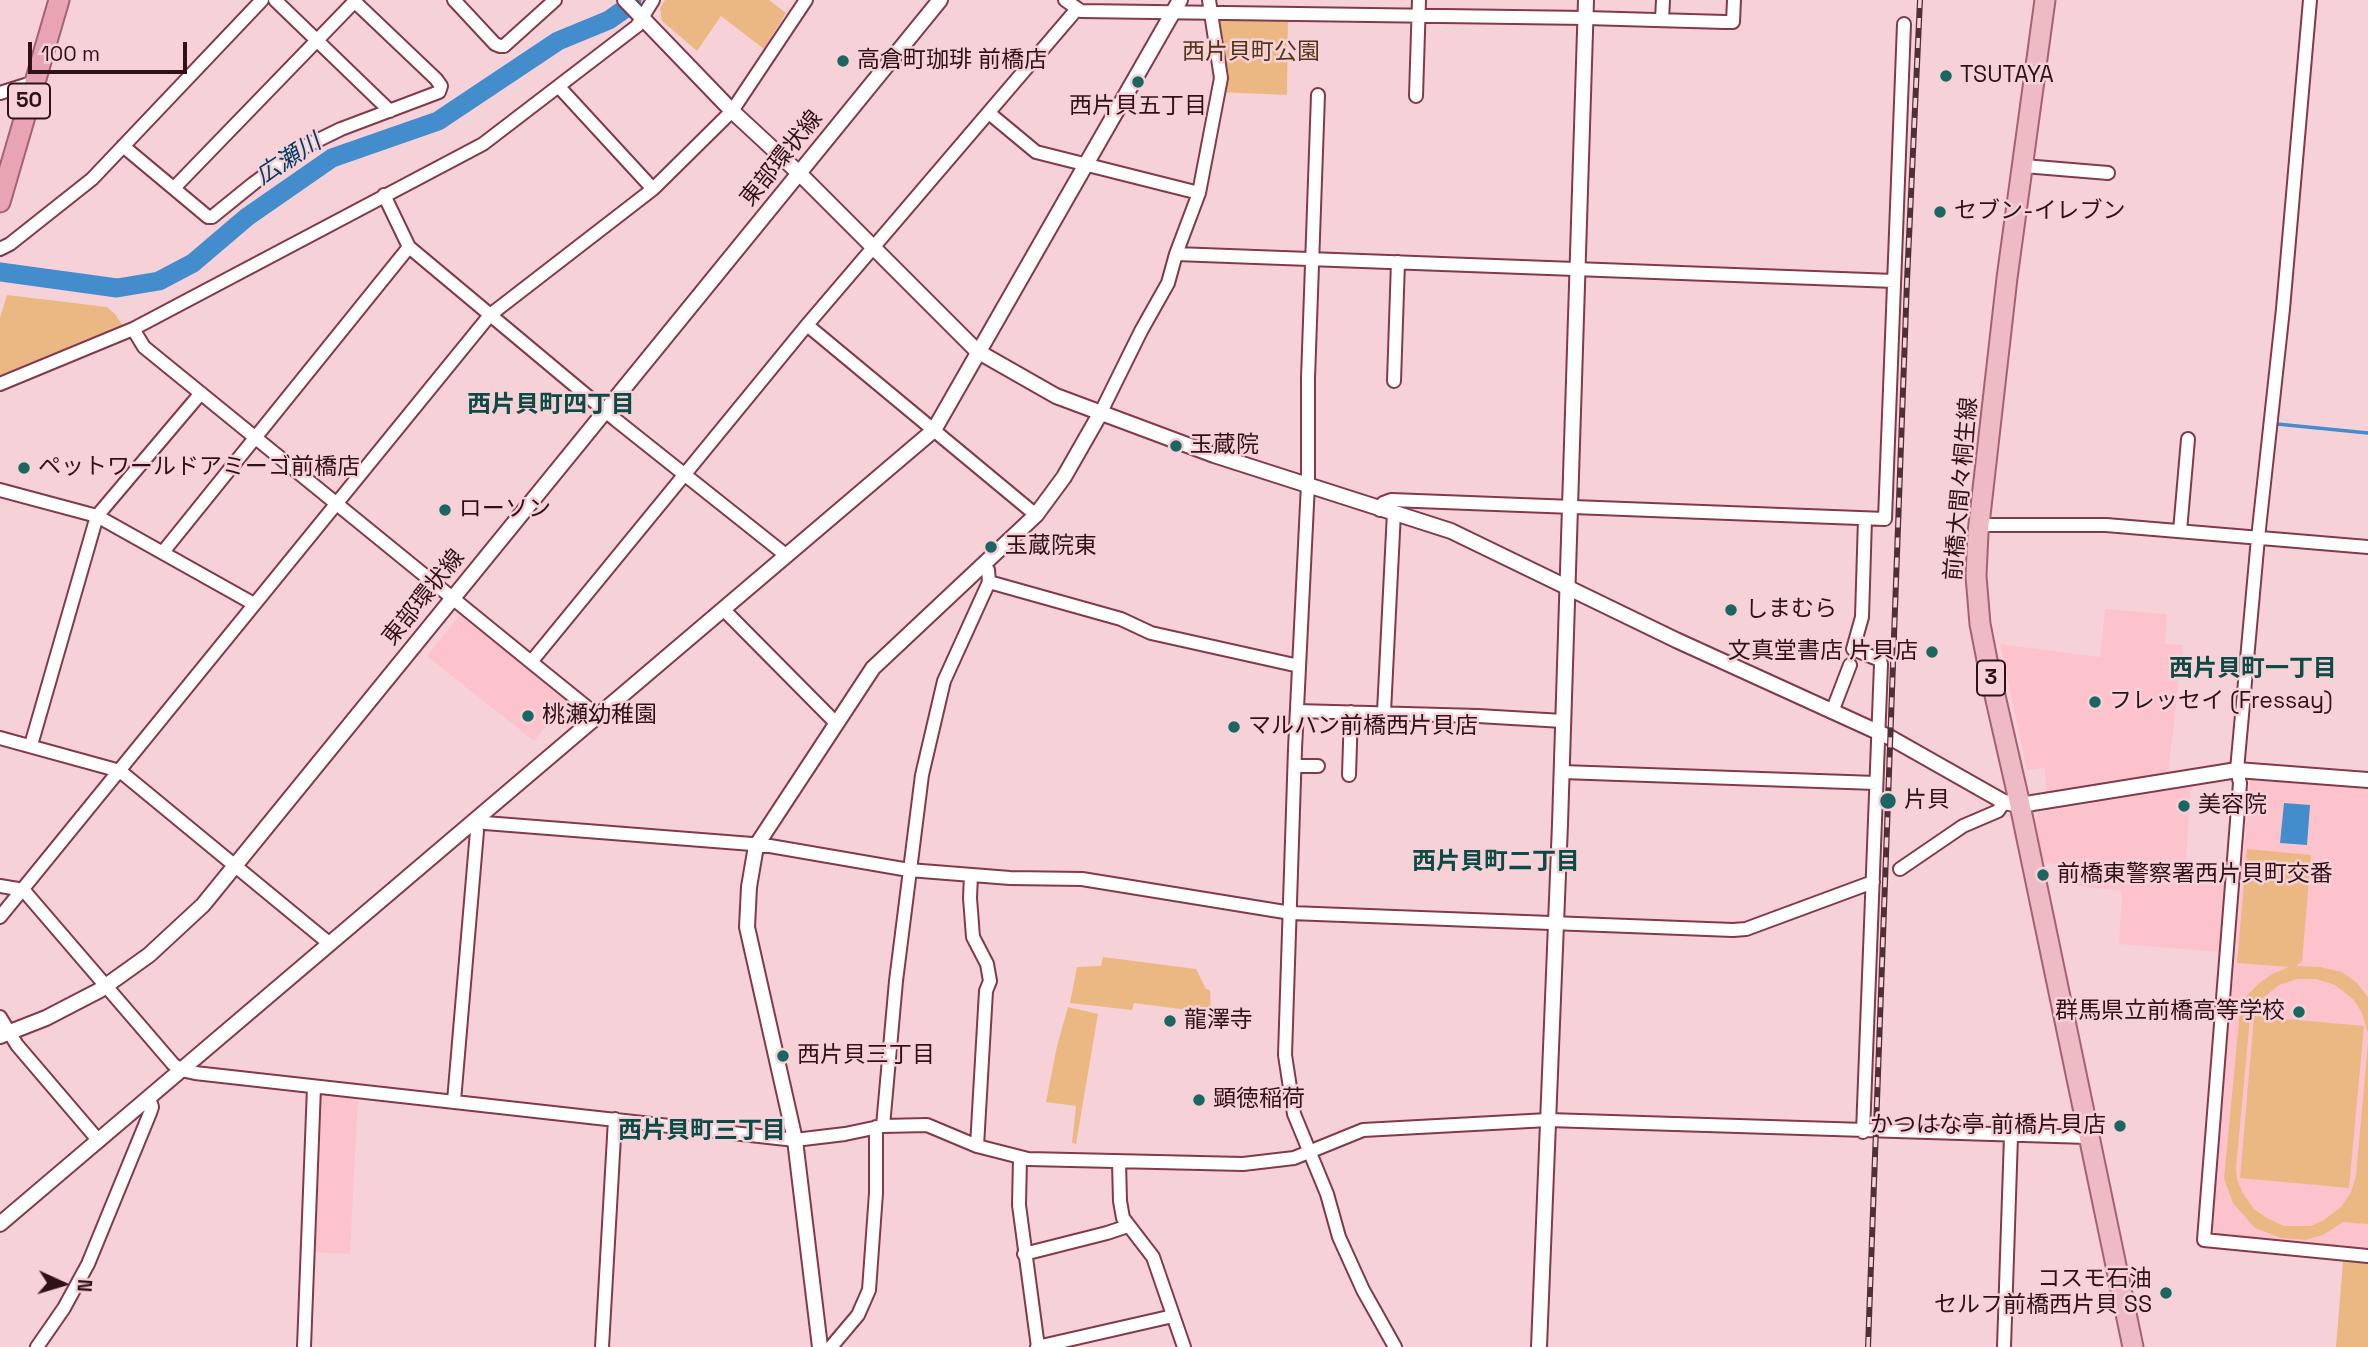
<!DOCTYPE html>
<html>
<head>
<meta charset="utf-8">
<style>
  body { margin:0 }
  #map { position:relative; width:2368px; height:1347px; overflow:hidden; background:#f6d2d8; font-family:"Space Grotesk",sans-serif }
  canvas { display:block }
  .north { position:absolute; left:28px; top:1249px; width:70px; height:70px; -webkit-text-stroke:5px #f6d2d8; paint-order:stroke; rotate:94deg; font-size:19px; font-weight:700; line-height:28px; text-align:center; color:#301118 }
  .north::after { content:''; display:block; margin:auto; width:24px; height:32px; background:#301118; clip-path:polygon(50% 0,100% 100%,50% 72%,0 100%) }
  .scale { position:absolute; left:28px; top:42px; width:159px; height:32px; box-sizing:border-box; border:4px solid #301118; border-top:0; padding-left:9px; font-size:21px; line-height:24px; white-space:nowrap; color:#301118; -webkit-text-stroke:5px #f6d2d8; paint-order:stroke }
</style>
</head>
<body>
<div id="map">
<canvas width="2368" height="1347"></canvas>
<div class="north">N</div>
<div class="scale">100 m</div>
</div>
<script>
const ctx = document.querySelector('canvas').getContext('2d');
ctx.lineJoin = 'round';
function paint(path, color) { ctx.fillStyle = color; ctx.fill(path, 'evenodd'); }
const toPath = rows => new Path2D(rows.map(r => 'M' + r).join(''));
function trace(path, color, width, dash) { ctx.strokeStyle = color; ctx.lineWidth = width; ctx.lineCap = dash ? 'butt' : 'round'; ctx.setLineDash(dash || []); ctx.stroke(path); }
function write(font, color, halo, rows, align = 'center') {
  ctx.font = font + ' "Space Grotesk","Noto Sans JP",sans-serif'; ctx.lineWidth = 5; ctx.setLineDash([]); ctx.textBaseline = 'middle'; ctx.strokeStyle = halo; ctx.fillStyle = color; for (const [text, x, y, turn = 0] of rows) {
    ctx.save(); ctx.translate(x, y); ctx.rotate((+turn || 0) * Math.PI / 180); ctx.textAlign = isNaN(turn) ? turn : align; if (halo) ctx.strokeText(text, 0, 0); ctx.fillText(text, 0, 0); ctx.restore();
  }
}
const built = toPath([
  [2105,609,2167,614,2165,644,2183,645,2168,775,2046,794,2045,768,2027,770,2000,644,2100,657],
  [460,614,567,700,534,741,427,656],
  [2253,779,2368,789,2368,1251,2212,1237,2211,1234,2250,780],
  [2191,787,2186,860,2228,868,2219,952,2119,944,2122,891,2078,886,2078,869,2043,862,2034,823,2039,812],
  [320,1095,358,1099,350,1254,311,1252,318,1098]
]);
const green = toPath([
  [665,0,769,0,786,13,764,49,721,16,697,51,662,21,660,8],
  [1210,14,1288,15,1287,95,1218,92],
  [7,295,107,307,115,314,123,326,122,328,0,380,0,318],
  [2247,849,2311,855,2302,962,2296,966,2320,967,2342,972,2356,982,2368,997,2368,1033,2362,1013,2354,1000,2335,985,2316,979,2297,979,2279,985,2258,1002,2250,1018,2236,1168,2237,1179,2242,1192,2254,1209,2267,1218,2284,1226,2311,1226,2324,1220,2341,1207,2351,1192,2356,1176,2368,1043,2368,1224,2343,1222,2323,1235,2306,1240,2281,1238,2255,1228,2233,1203,2224,1179,2240,1010,2246,997,2257,985,2272,974,2289,967,2237,963],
  [1103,957,1196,969,1206,989,1210,990,1211,1013,1134,1003,1132,1010,1070,1003,1077,967,1101,966],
  [1068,1007,1098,1014,1076,1144,1072,1143,1076,1106,1046,1102,1057,1046],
  [2254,1016,2364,1026,2349,1188,2240,1178],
  [2343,1261,2368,1263,2368,1347,2336,1347]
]);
const water = toPath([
  [2284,803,2310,805,2307,845,2280,843]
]);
const stream = toPath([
  [2277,424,2368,433]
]);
const river = toPath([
  [0,272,117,288,159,281,193,263,247,217,332,158,438,121,558,41,609,20,626,8,632,0]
]);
const minor = toPath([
  [275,0,390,111],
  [454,0,495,44,500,46,504,46,555,0],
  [1065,0,1081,11,1586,18,1725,22,1733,22,1734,0],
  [2310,0,2283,309,2258,538,2237,770,2240,783,2204,1240,2368,1256],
  [1662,20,1663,0],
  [560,88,653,189],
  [0,93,35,82],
  [1318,95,1308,378,1308,484,1295,749,1285,1055,1294,1114,1327,1194,1339,1237,1363,1290,1395,1347],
  [1416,96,1419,0],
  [989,113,1036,152,1199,193],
  [123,146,208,217,212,217,254,183,302,148,341,129,439,92,441,86,436,79,354,1],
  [2024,166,2108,173],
  [174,188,356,0],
  [384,195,409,247,616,420,787,556],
  [0,249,10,244,92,179,262,0],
  [1176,254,1894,281],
  [807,325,1036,515],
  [133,329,144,347,531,662],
  [1394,381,1398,262],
  [0,384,133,329,483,144,637,26,653,0],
  [1100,414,1141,331,1168,283,1176,254,1199,193,1221,78,1209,0],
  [0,490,97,516,254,604],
  [1380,510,1383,503,1391,500,1885,519,1904,24],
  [1979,525,2106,525,2368,547],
  [2180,531,2188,439],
  [163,552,409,247],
  [989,582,1121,619,1151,633,1299,666],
  [724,610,836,723],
  [1297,711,1478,716,1563,721],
  [1384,712,1394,512],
  [1832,712,1850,665],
  [599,717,531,662,807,325,1077,9],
  [0,738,120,771,330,944],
  [31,745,97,516,201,393],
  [1295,766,1318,766],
  [1562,772,1876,783],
  [1349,775,1351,712],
  [479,817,485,823,752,844,756,846,770,846,909,870,1010,878,1082,879,1291,913,1733,930,1746,929,1873,882],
  [1900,869,1963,826,1998,811,2004,802],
  [971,875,970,898,973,937,987,964,990,981,986,991,977,1146],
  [0,886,18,889,26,893,173,1064,181,1070,195,1073,795,1140,845,1134,883,1126,927,1125,977,1146,1028,1159,1243,1164,1294,1158,1363,1130,1548,1120,2087,1137],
  [0,917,490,315,653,189,732,111,806,0],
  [0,1017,17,1045,99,1141],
  [454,1101,477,831,472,823],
  [883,1126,896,981,922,775,944,681,989,582,988,570,981,566],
  [1863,1132,1881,664,1880,660,1853,649,1862,617,1865,519],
  [1020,1158,1019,1205,1038,1347],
  [1119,1162,1120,1201,1123,1218,1153,1257,1184,1347],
  [1024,1254,1107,1233,1128,1226],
  [37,1347,64,1308,88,1264,150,1113,152,1107,149,1098],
  [304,1347,314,1087],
  [602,1347,615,1119],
  [831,1347,858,1315,869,1290,876,1193,876,1127],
  [1037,1347,1173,1316],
  [2004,1347,2011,1136]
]);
const tertiary = toPath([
  [625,0,732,111,800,174,977,351,1056,396,1214,455,1451,531,1676,640,1891,738,2004,802,2020,805,2237,770,2368,780],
  [0,1036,46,1018,100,990,149,955,203,905,940,0],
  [0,1224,934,430,1180,0],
  [820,1347,795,1140,747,927,749,887,756,846,873,668,1036,515,1064,477,1100,414],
  [1539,1347,1560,824,1586,0]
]);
const primary = toPath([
  [2045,0,2007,278,1978,533,1976,576,1980,624,1988,665,2020,805,2133,1347]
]);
const trunk = toPath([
  [0,202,59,0]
]);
const rail = toPath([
  [1868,1347,1907,281,1920,0]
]);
const markers = [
  [843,61,7,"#1b6660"],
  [1946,76,7,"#1b6660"],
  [1138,82,7,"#1b6660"],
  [1940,212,7,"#1b6660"],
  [1176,446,7,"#1b6660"],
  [24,468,7,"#1b6660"],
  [445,510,7,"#1b6660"],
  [991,547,7,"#1b6660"],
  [1731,610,7,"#1b6660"],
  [1932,652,7,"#1b6660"],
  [2095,702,7,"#1b6660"],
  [528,716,7,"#1b6660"],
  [1234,727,7,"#1b6660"],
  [1888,801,9,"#1b6660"],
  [2184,806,7,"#1b6660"],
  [2043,875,7,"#1b6660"],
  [2299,1012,7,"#1b6660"],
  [1170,1021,7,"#1b6660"],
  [783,1056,7,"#1b6660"],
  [1199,1100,7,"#1b6660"],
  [2120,1126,7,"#1b6660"],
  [2166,1293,7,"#1b6660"]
];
const shields = [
  [29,101,42],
  [1991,678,28]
];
const shieldNames = [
  ["50",29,101],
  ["3",1991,678]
];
const parkNames = [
  ["西片貝町公園",1251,53]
];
const poiNames = [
  ["高倉町珈琲 前橋店",857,61],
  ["TSUTAYA",1960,76],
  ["西片貝五丁目",1138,107,"center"],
  ["セブン-イレブン",1954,212],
  ["玉蔵院",1190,446],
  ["ペットワールドアミーゴ前橋店",38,468],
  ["ローソン",459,510],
  ["玉蔵院東",1005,547],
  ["しまむら",1745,610],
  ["文真堂書店 片貝店",1918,652,"right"],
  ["フレッセイ (Fressay)",2109,702],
  ["桃瀬幼稚園",542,716],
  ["マルハン前橋西片貝店",1248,727],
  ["片貝",1904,801],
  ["美容院",2198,806],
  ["前橋東警察署西片貝町交番",2057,875],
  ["群馬県立前橋高等学校",2285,1012,"right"],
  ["龍澤寺",1184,1021],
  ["西片貝三丁目",797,1056],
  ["顕徳稲荷",1213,1100],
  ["かつはな亭 前橋片貝店",2106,1126,"right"],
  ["コスモ石油",2152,1280,"right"],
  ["セルフ前橋西片貝 SS",2152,1306,"right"]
];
const streetNames = [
  ["東部環状線",782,159,-51],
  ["前橋大間々桐生線",1962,489,-85],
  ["東部環状線",424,598,-51]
];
const waterNames = [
  ["広瀬川",289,160,-33]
];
const neighbourhoodNames = [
  ["西片貝町四丁目",551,405],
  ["西片貝町一丁目",2253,669],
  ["西片貝町二丁目",1496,862],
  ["西片貝町三丁目",702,1131]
];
paint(built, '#fdc3cd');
paint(green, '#ebb884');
paint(water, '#438dcc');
trace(stream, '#438dcc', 3.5);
trace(river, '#438dcc', 19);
trace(minor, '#82394b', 16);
trace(tertiary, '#82394b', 18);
trace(primary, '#a46270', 23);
trace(trunk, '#a46270', 23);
trace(minor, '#fff', 12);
trace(tertiary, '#fff', 14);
trace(primary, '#eebbc5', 19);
trace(trunk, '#e8a4b2', 19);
trace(rail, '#503037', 6);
trace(rail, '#f6d2d8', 3.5, [10]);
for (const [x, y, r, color] of markers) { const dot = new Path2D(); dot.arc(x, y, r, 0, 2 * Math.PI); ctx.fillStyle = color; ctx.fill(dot); trace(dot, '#f6d2d8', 2.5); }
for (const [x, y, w] of shields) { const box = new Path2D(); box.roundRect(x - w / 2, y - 17.5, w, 35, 5); ctx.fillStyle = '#f6d2d8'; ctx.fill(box); trace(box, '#301118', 2); }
write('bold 21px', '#301118', null, shieldNames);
write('23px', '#523617', '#f6d2d8', parkNames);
write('23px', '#301118', '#f6d2d8', poiNames, 'left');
write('23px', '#301118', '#f6d2d8', streetNames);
write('italic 24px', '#003b64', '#f6d2d8', waterNames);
write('bold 24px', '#0c4a45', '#f6d2d8', neighbourhoodNames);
</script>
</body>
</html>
